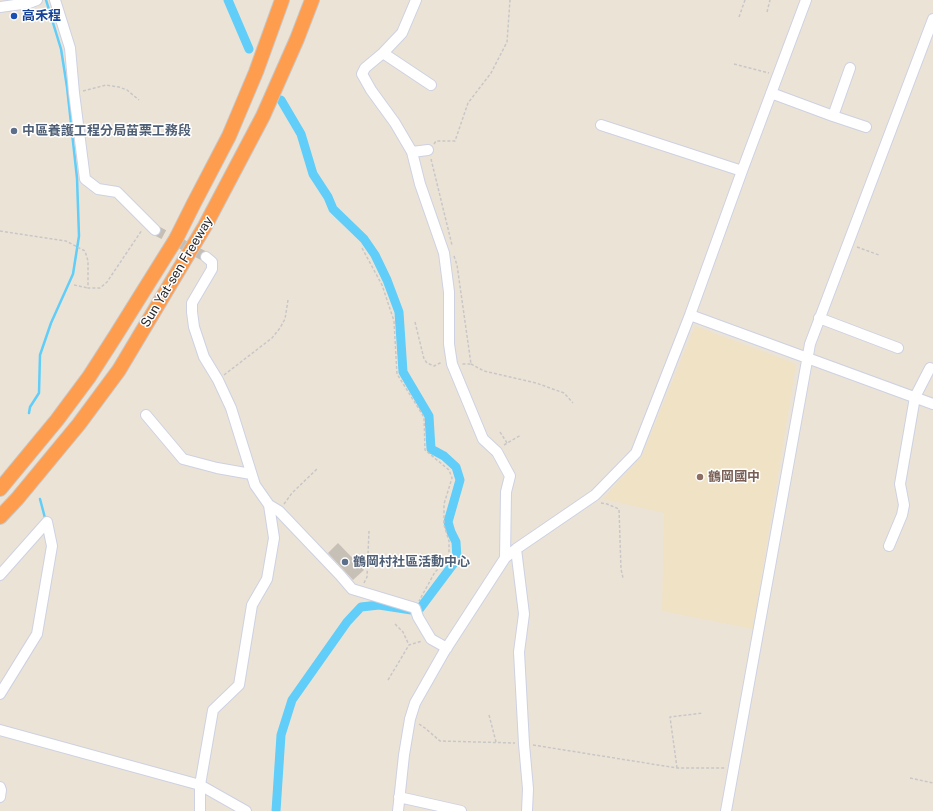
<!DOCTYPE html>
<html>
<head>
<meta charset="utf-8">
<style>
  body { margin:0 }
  canvas { display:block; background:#ece3d7 }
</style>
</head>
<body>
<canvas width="933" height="811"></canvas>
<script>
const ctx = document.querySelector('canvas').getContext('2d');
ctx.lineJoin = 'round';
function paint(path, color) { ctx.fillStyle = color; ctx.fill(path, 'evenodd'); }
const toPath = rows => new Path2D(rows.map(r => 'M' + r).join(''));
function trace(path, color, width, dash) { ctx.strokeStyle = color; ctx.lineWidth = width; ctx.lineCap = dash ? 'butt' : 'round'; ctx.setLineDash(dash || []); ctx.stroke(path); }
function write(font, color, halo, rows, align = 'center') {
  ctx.font = font + ' "Public Sans","Noto Sans TC",sans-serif'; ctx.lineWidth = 3; ctx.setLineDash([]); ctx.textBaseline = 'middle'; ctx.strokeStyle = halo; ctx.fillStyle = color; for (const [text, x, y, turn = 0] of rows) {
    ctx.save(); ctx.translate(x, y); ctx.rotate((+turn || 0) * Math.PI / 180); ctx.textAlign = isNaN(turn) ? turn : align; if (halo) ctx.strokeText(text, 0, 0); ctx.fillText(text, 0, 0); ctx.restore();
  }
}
const education = toPath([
  [695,326,796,364,753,629,662,611,664,513,603,499,642,456]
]);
const stream = toPath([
  [29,413,30,407,39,393,40,355,51,323,73,274,79,236,77,178,67,87,61,49,46,0],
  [40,499,45,518]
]);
const canal = toPath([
  [228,0,249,49],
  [276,811,281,735,292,700,347,622,361,607,379,605,418,611,457,559,456,542,451,532,448,522,460,480,456,467,444,456,431,449,429,416,403,372,399,312,387,280,375,255,364,239,333,209,328,197,313,174,301,134,281,100]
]);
const building = toPath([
  [338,543,364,570,353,580,328,553]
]);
const minorTunnel = toPath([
  [155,230,206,257]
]);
const path = toPath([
  [767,12,770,0],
  [739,17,745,0],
  [734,64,769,73],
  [83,91,106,85,119,87,127,90,139,100],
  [434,144,436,141,455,141,468,103,491,73,507,42,510,0],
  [431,159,452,245],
  [0,231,66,241,85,251,88,261,88,288,100,288,107,282,142,230],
  [857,247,879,255],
  [362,248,382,285,394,321,397,374,424,417,425,450,449,470,452,478,444,504,444,525,449,541,449,559,435,572,419,601],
  [454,256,457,265,471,364,462,364],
  [74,285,88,288],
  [415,322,424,359,427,363,434,366,442,362],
  [471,364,484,371,536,383,564,393,573,403],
  [224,375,272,338,280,328,285,319,288,300],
  [500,432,507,443],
  [504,445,521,435],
  [601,503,607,504,619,509,621,569,623,578],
  [284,504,292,493,318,468],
  [364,583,367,577,369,531],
  [395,624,403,632,409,645],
  [388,680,409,645,422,641],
  [489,715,496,742],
  [419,724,425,728,440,741,515,743],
  [533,745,677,768,725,768],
  [677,768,670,717,703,713],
  [910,778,933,783]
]);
const minor = toPath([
  [55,0,70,48,74,93,85,179,98,189,117,192,155,230],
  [416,0,402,33,383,53,365,68,362,74,371,90,395,123,412,152,428,150],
  [0,7,29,3,37,0],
  [383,53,431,85],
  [771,93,833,116,866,127],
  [833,116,850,68],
  [601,125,742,171],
  [412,152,420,184,444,253,449,292,449,344,452,364,483,439,497,452,510,476,506,492,505,558],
  [206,257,212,262,212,269,192,303,192,312,194,327,204,357,218,380,231,408,255,485,269,505,279,511,340,575,352,589,415,608,418,617,431,639,447,648],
  [690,315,933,404],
  [819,318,898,348],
  [146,415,183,459,217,468,251,474],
  [889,546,902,515,904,505,900,484,915,397,930,368],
  [516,549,524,614,519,652,524,744,528,789,527,811],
  [0,575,47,522],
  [0,694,37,634,52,546,47,522],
  [0,730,200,785,246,811],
  [0,787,1,790,0,797],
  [399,797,461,811],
  [200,811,200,785,213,710,239,685,252,605,267,579,274,538,269,505],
  [398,811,404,755,410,719,415,703,444,652,505,558,516,549,595,495,636,453,690,315,742,171,806,0],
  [726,811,810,344,933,19]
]);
const highway = toPath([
  [0,489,57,420,89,377,116,335,176,239,193,205,229,136,256,72,282,0],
  [0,517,17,499,79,424,119,370,205,226,263,116,297,39,312,0]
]);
const markers = [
  [14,16,4,"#1a4fb4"],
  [14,131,4,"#5c6f8a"],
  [700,477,4,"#8d6e63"],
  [345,562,4,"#5c6f8a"]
];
const transitNames = [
  ["高禾程",22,16]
];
const serviceNames = [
  ["中區養護工程分局苗栗工務段",22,131],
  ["鶴岡村社區活動中心",353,562]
];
const streetNames = [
  ["Sun Yat-sen Freeway",177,272,-59]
];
const educationNames = [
  ["鶴岡國中",708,477]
];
paint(education, '#efe2c5');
trace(stream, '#60cef8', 2.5);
trace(canal, '#60cef8', 9);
paint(building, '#c7c0b7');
trace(minorTunnel, '#c5beb4', 10, [10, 5]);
trace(minor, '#cdd1e2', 12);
trace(highway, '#c7c7c7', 16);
trace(path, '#c7c7c7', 1.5, [3, 2]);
trace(minor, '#fff', 10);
trace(highway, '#ff9d4f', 14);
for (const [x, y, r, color] of markers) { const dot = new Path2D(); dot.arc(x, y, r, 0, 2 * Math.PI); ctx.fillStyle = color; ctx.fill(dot); trace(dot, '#fff', 1.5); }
write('bold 13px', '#164399', '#fff', transitNames, 'left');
write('bold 13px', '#4e5e75', '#fff', serviceNames, 'left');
write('13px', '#282828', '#fff', streetNames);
write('bold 13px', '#785e54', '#fff', educationNames, 'left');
</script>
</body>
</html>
